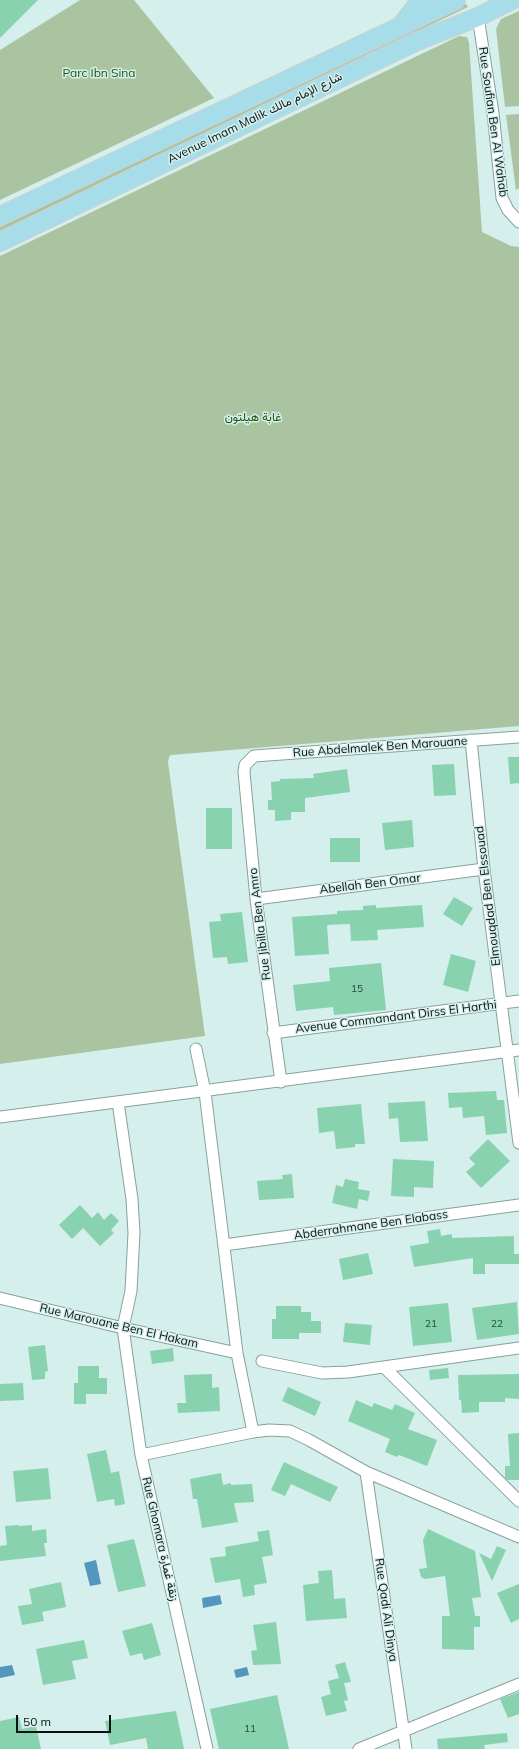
<!DOCTYPE html>
<html>
<head>
<meta charset="utf-8">
<style>
  body { margin:0 }
  #map { position:relative; width:519px; height:1749px; overflow:hidden; background:#d5efec; font-family:Mulish,sans-serif }
  canvas { display:block }
  .scale { position:absolute; left:16px; top:1715px; width:95px; height:18px; box-sizing:border-box; border:2px solid #0b1413; border-top:0; padding-left:5px; font-size:12px; line-height:14px; white-space:nowrap; color:#0b1413; -webkit-text-stroke:3px #d5efec; paint-order:stroke }
</style>
</head>
<body>
<div id="map">
<canvas width="519" height="1749"></canvas>
<div class="scale">50 m</div>
</div>
<script>
const ctx = document.querySelector('canvas').getContext('2d');
ctx.lineJoin = 'round';
function paint(path, color) { ctx.fillStyle = color; ctx.fill(path, 'evenodd'); }
const toPath = rows => new Path2D(rows.map(r => 'M' + r).join(''));
function trace(path, color, width, dash) { ctx.strokeStyle = color; ctx.lineWidth = width; ctx.lineCap = dash ? 'butt' : 'round'; ctx.setLineDash(dash || []); ctx.stroke(path); }
function write(font, color, halo, rows, align = 'center') {
  ctx.font = font + ' Mulish,Vazirmatn,sans-serif'; ctx.lineWidth = 3; ctx.setLineDash([]); ctx.textBaseline = 'middle'; ctx.strokeStyle = halo; ctx.fillStyle = color; for (const [text, x, y, turn = 0] of rows) {
    ctx.save(); ctx.translate(x, y); ctx.rotate((+turn || 0) * Math.PI / 180); ctx.textAlign = isNaN(turn) ? turn : align; if (halo) ctx.strokeText(text, 0, 0); ctx.fillText(text, 0, 0); ctx.restore();
  }
}
const green = toPath([
  [80,0,134,0,214,98,0,200,0,50],
  [466,4,468,7,0,231,0,227],
  [519,11,519,106,505,107,496,29,501,19],
  [459,36,467,37,469,43,482,232,511,246,519,247,519,726,171,755,169,757,168,762,205,1036,0,1064,0,256],
  [519,114,519,188,516,190,506,115]
]);
const water = toPath([
  [96,1560,101,1584,90,1586,84,1563],
  [220,1595,222,1604,203,1608,202,1598],
  [12,1665,15,1675,0,1678,0,1667],
  [247,1667,249,1675,236,1678,234,1670]
]);
const building = toPath([
  [0,0,38,0,0,38],
  [508,757,519,757,519,783,510,784],
  [454,764,456,795,434,796,432,765],
  [347,769,350,792,305,798,305,812,291,812,291,820,275,821,275,810,268,810,268,800,272,800,271,782,280,781,280,779,314,778,313,774],
  [206,808,232,808,232,849,206,849],
  [412,820,414,847,385,850,382,823],
  [330,838,360,838,360,862,330,862],
  [454,897,473,908,462,926,443,914],
  [376,905,376,908,422,905,424,927,377,930,378,940,351,941,350,924,327,925,329,954,295,956,292,917,337,914,337,911,363,910,363,906],
  [242,912,248,962,228,964,227,957,213,958,209,922,221,921,220,914],
  [451,954,476,961,468,992,443,985],
  [381,963,386,1010,334,1015,333,1007,296,1011,293,985,330,981,329,968],
  [496,1091,497,1100,504,1100,507,1133,486,1135,484,1116,463,1118,462,1107,449,1108,448,1093],
  [425,1101,428,1141,400,1142,398,1118,389,1119,388,1103],
  [361,1104,365,1144,355,1144,355,1147,336,1149,334,1131,319,1133,317,1108],
  [488,1139,510,1161,481,1188,466,1172,475,1164,469,1158],
  [393,1159,434,1161,433,1188,414,1187,414,1197,391,1196],
  [292,1174,294,1198,259,1200,257,1181,283,1179,282,1175],
  [345,1179,359,1182,358,1189,370,1191,368,1201,359,1199,357,1209,332,1203,336,1185,343,1187],
  [80,1205,92,1218,98,1212,104,1220,111,1213,119,1221,111,1230,114,1233,100,1246,83,1228,72,1239,59,1225],
  [440,1229,441,1236,452,1234,452,1238,514,1236,514,1254,519,1254,519,1264,485,1264,485,1274,473,1274,473,1258,414,1267,410,1246,429,1243,427,1231],
  [368,1253,373,1274,343,1280,339,1259],
  [517,1302,519,1334,477,1340,472,1308],
  [448,1303,452,1342,413,1346,409,1307],
  [276,1306,301,1306,301,1312,311,1312,311,1321,321,1321,321,1333,299,1333,299,1339,272,1339,272,1319,276,1319],
  [345,1323,372,1325,370,1345,343,1342],
  [45,1345,48,1371,45,1372,45,1379,32,1380,28,1347],
  [173,1348,174,1361,152,1364,150,1351],
  [78,1366,99,1366,99,1378,107,1378,107,1394,86,1394,86,1404,74,1404,74,1383,78,1383],
  [448,1368,449,1378,430,1380,429,1370],
  [212,1374,212,1388,219,1387,220,1411,178,1413,177,1403,186,1403,184,1375],
  [519,1374,519,1399,505,1398,505,1402,479,1402,479,1412,462,1413,461,1400,459,1400,458,1375],
  [23,1383,24,1400,0,1401,0,1384],
  [288,1387,321,1402,315,1416,282,1401],
  [356,1400,372,1407,374,1403,392,1410,395,1404,415,1413,408,1429,437,1440,427,1466,399,1455,397,1457,385,1452,390,1439,348,1421],
  [519,1433,519,1480,507,1480,505,1477,505,1466,510,1466,508,1434],
  [106,1450,111,1473,119,1471,125,1504,115,1506,114,1499,97,1502,87,1454],
  [284,1462,338,1487,330,1502,291,1484,285,1496,271,1490],
  [48,1468,51,1499,16,1502,13,1471],
  [221,1473,223,1485,231,1483,231,1485,252,1484,254,1502,234,1503,238,1522,202,1528,197,1499,193,1499,190,1479],
  [19,1525,19,1526,32,1525,32,1531,46,1529,47,1543,44,1543,46,1556,0,1561,0,1546,7,1545,5,1526],
  [428,1529,475,1551,481,1597,472,1598,475,1616,480,1616,480,1627,474,1627,474,1650,442,1649,442,1616,450,1616,445,1576,425,1579,421,1577,419,1569,427,1568,423,1540],
  [269,1530,273,1555,262,1557,267,1583,254,1585,255,1595,243,1597,240,1579,215,1583,210,1558,226,1556,225,1547,259,1541,257,1532],
  [134,1539,146,1586,118,1592,107,1545],
  [497,1546,506,1550,492,1581,479,1553,491,1559],
  [332,1570,334,1599,345,1598,347,1618,306,1621,303,1585,319,1583,318,1571],
  [61,1582,66,1607,42,1612,44,1621,22,1625,18,1606,32,1604,29,1589],
  [519,1584,519,1619,511,1623,497,1593],
  [276,1622,281,1664,253,1665,251,1651,257,1650,253,1625],
  [152,1623,161,1655,144,1660,142,1653,130,1656,122,1631],
  [84,1640,88,1658,72,1661,76,1679,43,1685,36,1649],
  [345,1662,351,1682,344,1683,348,1700,344,1701,347,1711,326,1716,321,1697,331,1694,328,1681,339,1678,335,1665],
  [519,1692,519,1714,508,1718,500,1699],
  [277,1695,289,1749,219,1749,210,1709],
  [176,1711,184,1749,148,1749,146,1738,110,1745,105,1721],
  [19,1717,22,1729,36,1726,41,1749,0,1749,0,1721],
  [507,1733,508,1742,484,1745,485,1749,438,1749,437,1739]
]);
const street = toPath([
  [478,17,493,113,502,198,508,210,519,222],
  [471,740,484,869,519,1143],
  [256,899,484,869],
  [273,1033,519,1001],
  [196,1049,205,1092,237,1353,253,1432],
  [281,1082,256,899,244,772,245,765,254,756,519,737],
  [118,1102,132,1199,134,1233,131,1291,123,1328,141,1455,207,1749],
  [0,1117,519,1050],
  [224,1245,519,1205],
  [0,1298,123,1328,237,1353],
  [262,1361,322,1373,348,1372,519,1348],
  [385,1368,519,1501],
  [141,1455,253,1432,269,1430,290,1431,309,1440,366,1472,519,1537],
  [366,1472,406,1749],
  [359,1749,519,1684]
]);
const primary = toPath([
  [403,23,421,0],
  [0,216,456,0],
  [0,242,415,42,478,17,512,0]
]);
const numberNames = [
  ["15",357,989],
  ["21",431,1324],
  ["22",497,1324],
  ["11",250,1729]
];
const parkNames = [
  ["Parc Ibn Sina",99,73],
  ["غابة هيلتون",253,417]
];
const streetNames = [
  ["Avenue Imam Malik شارع الإمام مالك",255,118,-26],
  ["Rue Soufian Ben Al Wahab",493,122,82],
  ["Rue Abdelmalek Ben Marouane",380,747,-4],
  ["Abellah Ben Omar",370,884,-7],
  ["Elmouqdad Ben Elssouad",488,896,-97],
  ["Rue Jibilla Ben Amro",260,924,-97],
  ["Avenue Commandant Dirss El Harthi",396,1017,-7],
  ["Abderrahmane Ben Elabass",371,1225,-8],
  ["Rue Marouane Ben El Hakam",119,1326,13],
  ["Rue Ghomara زنقة غمارة",160,1539,77],
  ["Rue Qadi Ali Dinya",386,1610,82]
];
paint(green, '#aac4a2');
paint(water, '#5496bd');
paint(building, '#88d2af');
trace(street, '#88a09d', 13);
trace(primary, '#ced0d0', 20);
trace(street, '#fff', 11);
trace(primary, '#a7dde9', 18);
write('10px', '#2a443a', null, numberNames);
write('12px', '#1d5304', '#d5efec', parkNames);
write('12px', '#0b1413', '#d5efec', streetNames);
</script>
</body>
</html>
